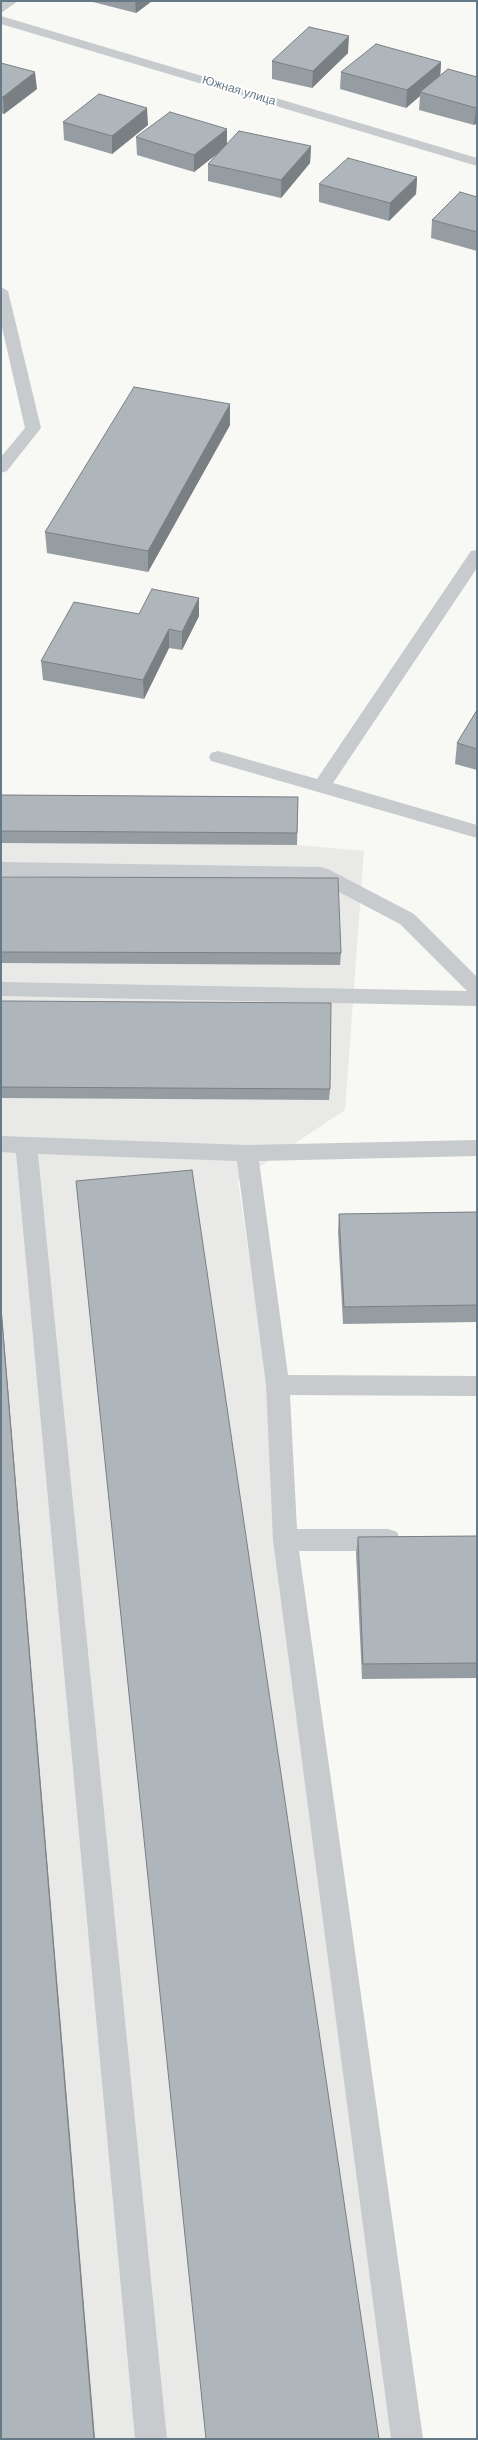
<!DOCTYPE html>
<html>
<head>
<meta charset="utf-8">
<style>
  body { margin:0 }
  #map { position:relative; width:478px; height:2440px; overflow:hidden; background:#f8f8f5; font-family:Helvetica,sans-serif }
  canvas { display:block }
  .frame { position:absolute; inset:0; border:2px solid #657987; pointer-events:none }
</style>
</head>
<body>
<div id="map">
<canvas width="478" height="2440"></canvas>
<div class="frame"></div>
</div>
<script>
const ctx = document.querySelector('canvas').getContext('2d');
ctx.lineJoin = 'round';
function paint(path, color) { ctx.fillStyle = color; ctx.fill(path, 'evenodd'); }
const toPath = rows => new Path2D(rows.map(r => 'M' + r).join(''));
function trace(path, color, width, dash) { ctx.strokeStyle = color; ctx.lineWidth = width; ctx.lineCap = dash ? 'butt' : 'round'; ctx.setLineDash(dash || []); ctx.stroke(path); }
function write(font, color, halo, rows, align = 'center') {
  ctx.font = font + ' Helvetica,sans-serif'; ctx.lineWidth = 4; ctx.setLineDash([]); ctx.textBaseline = 'middle'; ctx.strokeStyle = halo; ctx.fillStyle = color; for (const [text, x, y, turn = 0] of rows) {
    ctx.save(); ctx.translate(x, y); ctx.rotate((+turn || 0) * Math.PI / 180); ctx.textAlign = isNaN(turn) ? turn : align; if (halo) ctx.strokeText(text, 0, 0); ctx.fillText(text, 0, 0); ctx.restore();
  }
}
const built = toPath([
  [1,801,298,809,297,845,364,851,345,1110,238,1181,423,2439,1,2439]
]);
const minor = toPath([
  [4,1,18,1,1,13,1,3,4,1],
  [1,16,477,158,477,166,1,24,1,16],
  [1,287,8,291,41,428,7,471,1,473,1,457,25,428,1,323,1,287],
  [477,550,477,568,333,783,477,825,477,838,211,761,209,757,211,753,218,751,317,779,471,551,477,550],
  [1,862,321,867,328,869,414,914,477,977,477,1006,1,996,1,982,467,991,400,924,318,881,1,876,1,862],
  [1,1136,247,1145,477,1140,477,1156,259,1161,288,1375,477,1376,477,1396,290,1395,297,1529,388,1529,397,1532,400,1540,397,1548,388,1551,299,1551,423,2439,391,2439,273,1540,266,1385,237,1161,38,1154,167,2439,135,2439,16,1153,1,1152,1,1136]
]);
const wall = toPath([
  [89,1,152,1,136,13],
  [348,53,312,88,272,79,272,61],
  [441,62,440,76,477,77,477,123,474,125,419,110,420,96,406,108,340,89,341,72],
  [1,63,37,89,4,114,1,113],
  [63,122,148,125,112,154,64,140],
  [227,129,227,143,311,146,310,163,281,198,208,181,208,164,217,154,194,172,137,155,136,137],
  [417,177,416,194,389,221,319,202,319,184],
  [477,197,477,251,431,238,432,220],
  [230,404,230,425,148,572,47,553,45,532],
  [199,598,199,616,182,650,169,648,144,699,43,680,41,661,139,614],
  [477,710,477,770,455,764,457,743],
  [1,795,298,797,297,845,1,843],
  [1,877,341,953,340,965,1,963],
  [1,1001,330,1089,329,1100,1,1098],
  [477,1212,477,1322,343,1324,338,1232,339,1214],
  [477,1536,477,1678,362,1679,356,1553,358,1537]
]);
const shadedWall = toPath([
  [135,1,152,1,136,13],
  [349,36,348,53,312,88,313,71],
  [441,62,440,79,420,92,420,96,406,108,407,90],
  [35,72,37,89,4,114,3,97],
  [477,107,477,123,474,125,476,108],
  [147,108,148,125,112,154,112,136],
  [227,129,227,146,194,172,194,155],
  [311,146,310,163,281,198,281,180],
  [417,177,416,194,389,221,390,203],
  [230,404,230,425,148,572,148,551],
  [199,598,199,616,182,650,182,632],
  [169,629,169,648,144,699,143,680],
  [1,1302,95,2439,94,2439,1,1310]
]);
const building = toPath([
  [309,27,349,36,313,71,272,61,309,27],
  [376,44,441,62,407,90,341,72,376,44],
  [1,63,35,72,3,97,1,96,1,63],
  [448,69,477,77,477,107,476,108,420,92,448,69],
  [99,94,147,108,112,136,63,122,99,94],
  [170,112,227,129,194,155,136,137,170,112],
  [239,131,311,146,281,180,208,164,239,131],
  [348,158,417,177,390,203,319,184,348,158],
  [460,192,477,197,477,232,432,220,460,192],
  [134,387,230,404,148,551,45,532,134,387],
  [152,589,199,598,182,632,169,629,143,680,41,661,74,602,139,614,152,589],
  [477,710,477,749,457,743,477,710],
  [1,795,298,797,297,833,1,831,1,795],
  [1,877,338,878,341,953,1,952,1,877],
  [1,1001,331,1003,330,1089,1,1087,1,1001],
  [192,1170,379,2439,206,2439,76,1181,192,1170],
  [477,1212,477,1305,344,1307,339,1214,477,1212],
  [1,1310,94,2439,1,2439,1,1310],
  [477,1536,477,1663,363,1664,358,1537,477,1536]
]);
const farStreetnames = [
  ["Южная улица",239,91,17]
];
paint(built, '#e9e9e8');
paint(minor, '#c7cbce');
paint(wall, '#969da2');
paint(shadedWall, '#7a7f84');
paint(building, '#aeb6bc');
trace(building, '#7a7f84', 1);
write('12px', '#657987', '#fff', farStreetnames);
</script>
</body>
</html>
